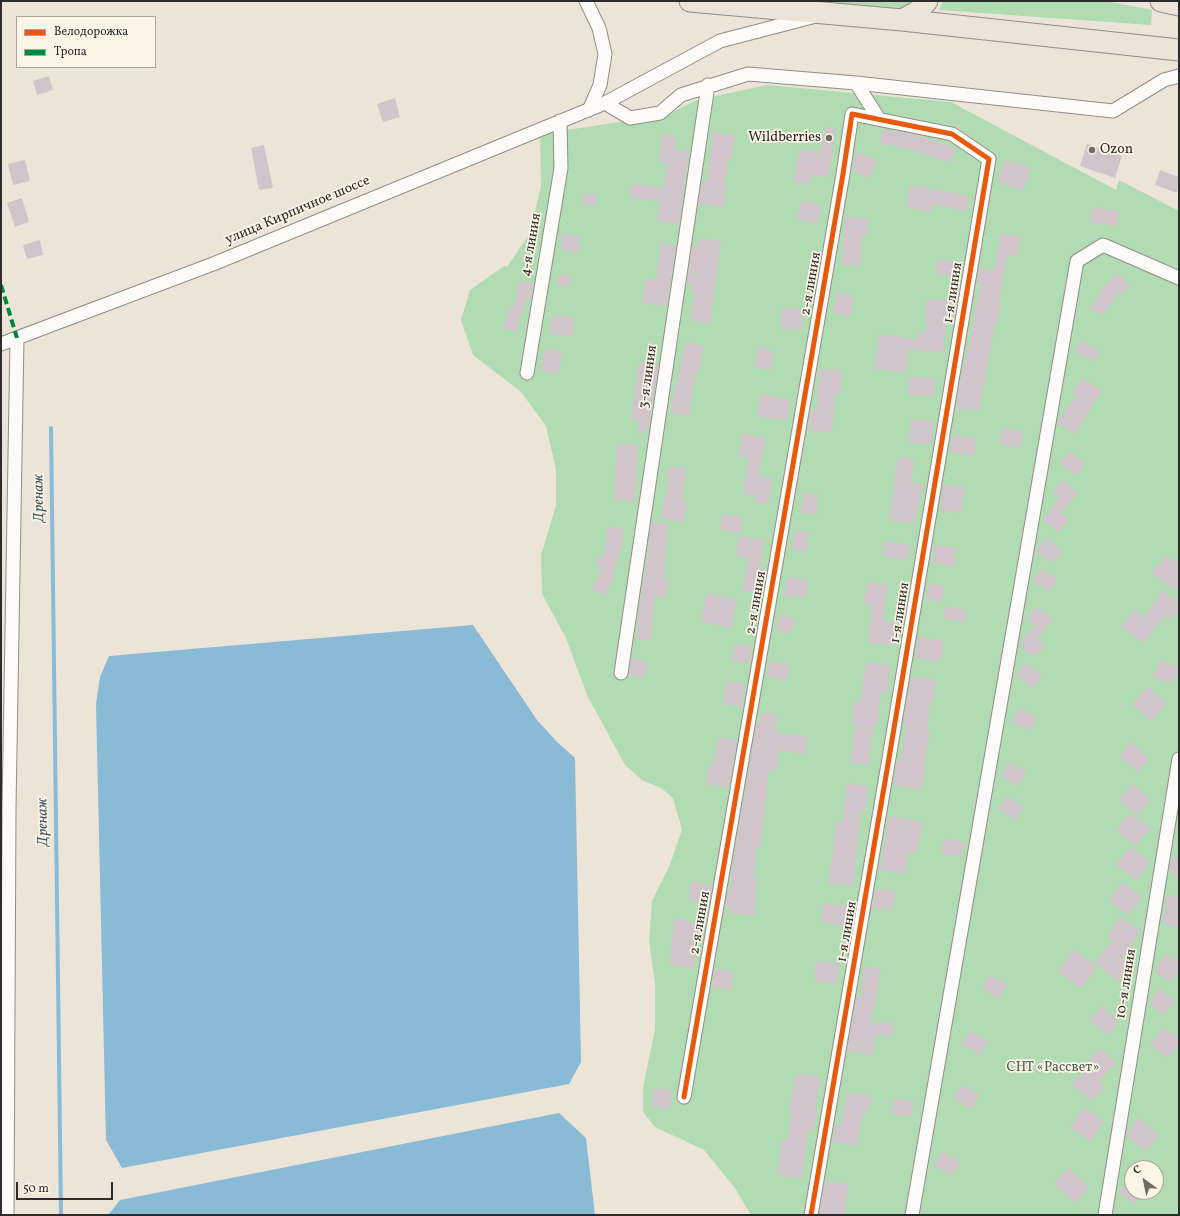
<!DOCTYPE html>
<html>
<head>
<meta charset="utf-8">
<style>
  body { margin:0 }
  #map { position:relative; width:1180px; height:1216px; overflow:hidden; background:#ece5d7; font-family:Vollkorn,serif }
  canvas { display:block }
  .frame { position:absolute; inset:0; border:2px solid #2b2b2b; pointer-events:none }
  .legend { position:absolute; left:16px; top:16px; width:140px; height:52px; box-sizing:border-box; background:#fcf5e5; border:1px solid #a8a49b; margin:0; padding:5px 7px; list-style:none; font-size:12px; color:#2b2b2b }
  .legend li { display:flex; align-items:center; gap:8px; height:20px }
  .legend b { width:20px; border:1px solid #a8a49b }
  .north { position:absolute; left:1124px; top:1160px; width:40px; height:40px; box-sizing:border-box; background:#fcf5e5; border:1px solid #a8a49b; border-radius:50%; rotate:327deg; font-size:11px; font-weight:700; line-height:16px; text-align:center; color:#2b2b2b }
  .north::after { content:''; display:block; margin:auto; width:14px; height:18px; background:#6f6c67; clip-path:polygon(50% 0,100% 100%,50% 72%,0 100%) }
  .scale { position:absolute; left:16px; top:1182px; width:97px; height:18px; box-sizing:border-box; border:2px solid #2b2b2b; border-top:0; padding-left:5px; font-size:12px; line-height:14px; white-space:nowrap; color:#2b2b2b; -webkit-text-stroke:3px #fcf5e5; paint-order:stroke }
</style>
</head>
<body>
<div id="map">
<canvas width="1180" height="1216"></canvas>
<div class="frame"></div>
<ul class="legend">
<li><b style="height:5px;background:#e8590c"></b>Велодорожка</li>
<li><b style="height:5px;background:#00873e"></b>Тропа</li>
</ul>
<div class="north">С</div>
<div class="scale">50 m</div>
</div>
<script>
const ctx = document.querySelector('canvas').getContext('2d');
ctx.lineJoin = 'round';
function paint(path, color) { ctx.fillStyle = color; ctx.fill(path, 'evenodd'); }
const toPath = rows => new Path2D(rows.map(r => 'M' + r).join(''));
function trace(path, color, width, dash) { ctx.strokeStyle = color; ctx.lineWidth = width; ctx.lineCap = dash ? 'butt' : 'round'; ctx.setLineDash(dash || []); ctx.stroke(path); }
function write(font, color, halo, rows, align = 'center') {
  ctx.font = font + ' Vollkorn,serif'; ctx.lineWidth = 3.5; ctx.setLineDash([]); ctx.textBaseline = 'middle'; ctx.strokeStyle = halo; ctx.fillStyle = color; for (const [text, x, y, turn = 0] of rows) {
    ctx.save(); ctx.translate(x, y); ctx.rotate((+turn || 0) * Math.PI / 180); ctx.textAlign = isNaN(turn) ? turn : align; if (halo) ctx.strokeText(text, 0, 0); ctx.fillText(text, 0, 0); ctx.restore();
  }
}
const green = toPath([
  [782,1,920,1,905,13],
  [943,1,1106,1,1152,10,1151,25,939,10],
  [767,85,951,102,1116,190,1119,180,1179,211,1179,1215,751,1215,735,1188,704,1150,655,1127,643,1112,643,1088,655,1029,655,983,649,941,652,901,669,867,682,830,673,798,661,788,642,780,625,765,587,695,566,638,542,594,541,555,556,506,556,469,546,426,521,392,473,355,461,320,470,290,504,266,507,267,530,233,541,186,540,134,666,115,697,100],
  [1132,1168,1156,1168,1156,1192,1132,1192]
]);
const water = toPath([
  [473,625,537,720,557,742,575,758,581,1062,569,1084,122,1168,106,1140,96,704,100,677,109,656],
  [559,1113,586,1138,595,1215,108,1215,120,1200]
]);
const stream = toPath([
  [51,428,61,1215]
]);
const building = toPath([
  [49,76,53,90,37,95,33,81],
  [395,98,400,117,383,122,377,104],
  [825,127,836,128,828,177,811,175,810,185,794,182,799,149,821,152],
  [883,129,918,135,956,148,951,163,905,148,880,143],
  [713,132,735,135,732,158,729,158,725,184,727,184,724,207,698,204,702,181,707,182],
  [662,134,676,136,675,149,689,151,679,224,657,221,660,201,630,198,632,184,664,188,667,163,659,162],
  [1087,144,1122,156,1115,178,1080,166],
  [264,145,273,188,259,190,251,148],
  [857,152,877,159,870,178,852,171],
  [25,160,30,181,13,185,8,164],
  [1005,160,1031,168,1023,191,998,182],
  [1160,170,1179,177,1177,193,1155,185],
  [910,185,969,196,966,211,932,204,930,212,906,207],
  [583,194,596,194,595,206,583,205],
  [22,198,29,222,15,227,7,203],
  [802,200,822,206,816,224,797,218],
  [1093,207,1119,211,1117,226,1090,222],
  [845,217,868,219,866,236,862,236,860,266,842,265],
  [1001,233,1021,237,1017,257,1007,255,999,303,1001,303,997,323,995,323,979,411,956,407,964,360,966,360,981,285,977,285,979,268,994,270],
  [563,234,580,236,578,253,561,250],
  [699,238,721,241,710,324,690,320,695,292,691,292,692,285,687,284,692,247,698,248],
  [40,240,43,255,27,259,23,245],
  [661,243,676,245,667,306,642,303,645,279,656,280],
  [937,260,956,262,955,276,936,274],
  [1117,273,1130,285,1123,294,1119,291,1103,316,1090,308,1101,291],
  [570,274,570,285,558,286,557,275],
  [519,281,533,283,530,299,526,299,516,332,503,328,510,306,514,307],
  [837,292,854,296,850,317,833,313],
  [926,300,950,300,949,319,946,319,943,352,909,349,905,373,874,369,879,334,917,339,917,332,926,333],
  [782,308,803,309,802,330,781,329],
  [551,316,573,317,573,335,550,334],
  [1081,340,1100,351,1094,362,1075,351],
  [686,342,704,346,698,373,696,373,689,415,670,413],
  [758,347,774,351,770,370,754,367],
  [546,348,563,352,558,374,540,370],
  [639,362,659,364,651,413,650,413,649,430,638,434,639,420,631,420],
  [819,369,842,370,841,394,835,394,832,432,808,430,811,409,817,410],
  [910,376,935,379,933,397,908,394],
  [1083,378,1102,391,1074,434,1057,423,1076,395,1073,392],
  [761,394,790,400,786,421,757,416],
  [911,419,934,421,931,444,909,442],
  [1003,428,1023,432,1020,448,1000,444],
  [743,433,766,438,758,476,773,478,768,505,755,502,756,495,743,493,749,458,739,456],
  [953,435,976,438,974,456,950,452],
  [617,443,638,445,635,501,614,500],
  [1069,451,1085,463,1076,476,1060,463],
  [898,457,914,459,911,482,923,484,914,524,889,520],
  [668,466,686,468,682,501,687,502,684,522,661,518,668,483],
  [1062,480,1078,492,1061,514,1069,519,1059,532,1043,521,1059,497,1053,492],
  [943,484,965,487,961,513,940,510],
  [803,493,818,494,817,514,801,513],
  [723,514,743,518,740,533,720,529],
  [651,522,668,524,664,579,670,580,665,598,655,596,651,640,637,640,638,616,645,575],
  [608,526,624,529,622,547,606,596,592,589,602,569,596,567,601,554,604,555],
  [795,530,809,532,806,552,791,549],
  [739,536,764,540,760,568,767,570,762,593,742,591,749,558,736,556],
  [1046,538,1062,551,1053,563,1036,551],
  [885,541,910,545,907,560,883,556],
  [935,545,957,548,954,567,933,563],
  [1166,555,1179,565,1179,584,1174,590,1152,573],
  [1040,569,1057,578,1050,592,1032,582],
  [787,577,808,579,806,598,785,596],
  [867,582,888,585,883,620,895,622,893,645,868,643,872,605,864,604],
  [929,583,944,586,941,602,926,599],
  [1163,591,1179,603,1179,610,1172,619,1166,615,1143,643,1121,626,1135,609,1144,617],
  [707,593,737,600,731,628,701,621],
  [945,606,967,610,966,622,944,618],
  [1036,607,1053,619,1037,639,1045,645,1035,657,1019,645,1035,625,1027,619],
  [781,614,795,619,790,634,776,630],
  [919,636,944,641,940,662,915,657],
  [735,644,751,646,749,663,732,661],
  [632,657,649,664,643,679,629,674],
  [1161,660,1179,668,1171,684,1153,677],
  [770,661,790,665,787,681,767,676],
  [866,663,890,665,887,693,881,692,877,726,874,726,868,765,850,763,856,724,852,723,854,701,861,702],
  [1026,663,1042,676,1032,688,1016,675],
  [911,676,936,680,933,702,930,702,927,732,930,732,924,766,926,766,921,790,893,785,897,760,900,761,907,724,903,724],
  [727,681,745,684,742,707,723,704],
  [1148,687,1167,703,1152,721,1132,705],
  [1019,708,1037,717,1030,731,1012,722],
  [763,713,777,714,775,732,808,737,805,754,779,750,776,771,769,770,760,848,757,847,753,877,757,878,754,916,729,913,730,906,725,905,728,890,731,890,732,867,756,726,758,726],
  [719,737,737,741,729,788,706,784,708,766,712,767],
  [1131,742,1149,758,1138,772,1119,756],
  [1008,762,1026,771,1019,786,1001,776],
  [847,783,868,786,865,811,861,810,853,886,828,883,832,862,836,822,842,823],
  [1132,784,1151,800,1138,815,1119,800],
  [1007,796,1024,807,1015,820,998,809],
  [1130,813,1150,828,1136,846,1116,830],
  [889,816,923,822,917,852,909,851,905,874,880,870],
  [945,838,965,842,961,857,941,853],
  [1131,847,1150,862,1136,880,1116,864],
  [1179,853,1179,879,1169,871,1170,863],
  [691,881,712,886,709,903,689,900],
  [1123,882,1142,898,1128,915,1109,900],
  [875,889,895,891,893,910,872,908],
  [1168,895,1179,898,1179,927,1162,923],
  [824,902,850,907,847,926,821,922],
  [1120,917,1141,931,1122,959,1132,967,1118,982,1095,962,1113,941,1107,937],
  [674,918,699,924,694,969,670,965],
  [1074,950,1097,967,1081,989,1058,971],
  [1166,954,1179,962,1179,969,1171,982,1154,972],
  [817,961,839,963,837,984,814,981],
  [864,967,881,969,877,993,870,1022,894,1023,893,1036,876,1035,872,1055,847,1051,854,1010,857,997,860,997],
  [714,970,733,971,731,990,712,988],
  [990,975,1007,985,999,999,982,988],
  [1160,989,1175,1001,1164,1015,1149,1003],
  [1102,1006,1119,1022,1107,1035,1090,1020],
  [1163,1028,1179,1039,1179,1043,1168,1058,1150,1045],
  [970,1031,988,1041,980,1055,962,1044],
  [1100,1048,1116,1062,1098,1083,1104,1087,1092,1101,1072,1085,1089,1065,1086,1063],
  [796,1073,820,1077,815,1113,817,1113,814,1131,808,1130,802,1179,777,1175,782,1139,787,1140,792,1111,789,1111],
  [962,1085,979,1095,971,1109,953,1098],
  [654,1088,672,1090,670,1109,652,1107],
  [847,1092,871,1096,869,1113,863,1112,857,1146,832,1142,835,1125,841,1126],
  [894,1098,914,1102,911,1117,891,1113],
  [1084,1107,1104,1121,1090,1141,1070,1127],
  [1138,1118,1159,1135,1146,1151,1126,1135],
  [943,1152,960,1162,952,1176,934,1165],
  [1068,1168,1089,1187,1075,1203,1054,1184],
  [1132,1175,1132,1192,1143,1192,1134,1204,1119,1192],
  [825,1181,849,1184,844,1215,819,1215]
]);
const street = toPath([
  [586,1,599,28,605,54,600,85,589,110],
  [856,83,879,119],
  [605,103,630,118,660,113,681,95,748,74,856,83,1113,111,1164,80,1179,76],
  [1,344,213,264,605,103,720,41,812,17],
  [527,373,561,168,560,121],
  [621,673,708,85],
  [684,1097,843,174,852,114,952,134,989,159,888,764,811,1215],
  [7,1215,9,808,17,338],
  [912,1215,1077,261,1103,245,1179,278],
  [1105,1215,1179,759]
]);
const primary = toPath([
  [690,1,902,20,1179,50],
  [1161,1,1179,5],
  [902,20,917,12,927,1]
]);
const quiet = toPath([
  [1,285,17,338]
]);
const cycleway = toPath([
  [684,1097,843,174,852,114,952,134,989,159,888,764,811,1215]
]);
const markers = [
  [829,138,4,"#6f6c67"],
  [1092,150,4,"#6f6c67"]
];
const poiNames = [
  ["Wildberries",821,138],
  ["Ozon",1100,150,"left"]
];
const streetNames = [
  ["улица Кирпичное шоссе",298,211,-23],
  ["4-я линия",532,245,-80],
  ["2-я линия",812,284,-80],
  ["1-я линия",954,293,-81],
  ["3-я линия",649,377,-82],
  ["2-я линия",757,603,-80],
  ["1-я линия",901,613,-81],
  ["2-я линия",701,923,-80],
  ["1-я линия",848,932,-80],
  ["10-я линия",1127,984,-81]
];
const parkNames = [
  ["СНТ «Рассвет»",1053,1068]
];
const waterNames = [
  ["Дренаж",40,498,-91],
  ["Дренаж",44,822,-91]
];
paint(green, '#b0dbb3');
paint(water, '#89bad6');
trace(stream, '#89bad6', 4);
paint(building, '#d1c5cb');
trace(street, '#918e87', 15);
trace(primary, '#918e87', 23);
trace(street, '#fcfbf9', 13);
trace(primary, '#ece3d9', 21);
trace(quiet, '#00873e', 4, [8, 4]);
trace(cycleway, '#e8590c', 5);
for (const [x, y, r, color] of markers) { const dot = new Path2D(); dot.arc(x, y, r, 0, 2 * Math.PI); ctx.fillStyle = color; ctx.fill(dot); trace(dot, '#fcf5e5', 1.5); }
write('14px', '#2b2b2b', '#fcf5e5', poiNames, 'right');
write('14px', '#2b2b2b', '#fcf5e5', streetNames);
write('14px', '#445d4b', '#fcf5e5', parkNames);
write('italic 15px', '#3d5667', '#fcf5e5', waterNames);
</script>
</body>
</html>
